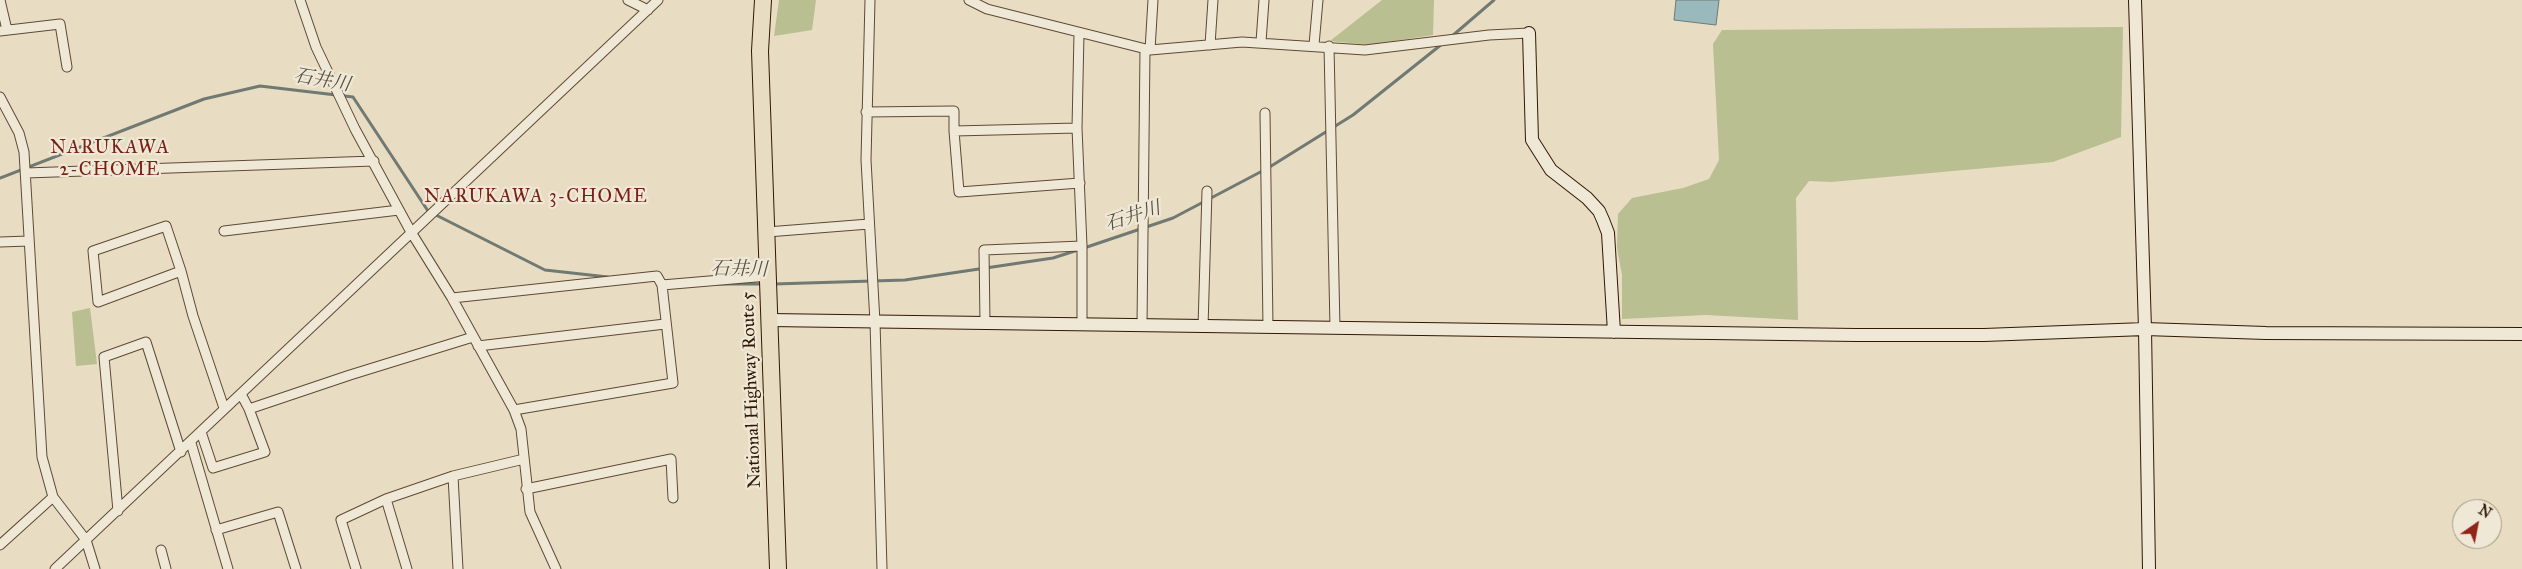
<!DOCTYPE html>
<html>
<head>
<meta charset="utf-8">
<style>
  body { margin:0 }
  #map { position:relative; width:2522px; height:569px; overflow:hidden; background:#e8dcc2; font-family:"IM FELL Great Primer",serif }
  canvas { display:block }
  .north { position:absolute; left:2452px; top:499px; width:50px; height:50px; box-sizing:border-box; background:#f0e8d7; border:1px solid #a49582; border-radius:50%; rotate:33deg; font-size:14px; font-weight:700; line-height:20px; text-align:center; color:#311803 }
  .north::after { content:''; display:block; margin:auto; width:18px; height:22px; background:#8f2418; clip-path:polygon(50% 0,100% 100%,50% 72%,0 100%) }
</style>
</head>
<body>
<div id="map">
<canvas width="2522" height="569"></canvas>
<div class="north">N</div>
</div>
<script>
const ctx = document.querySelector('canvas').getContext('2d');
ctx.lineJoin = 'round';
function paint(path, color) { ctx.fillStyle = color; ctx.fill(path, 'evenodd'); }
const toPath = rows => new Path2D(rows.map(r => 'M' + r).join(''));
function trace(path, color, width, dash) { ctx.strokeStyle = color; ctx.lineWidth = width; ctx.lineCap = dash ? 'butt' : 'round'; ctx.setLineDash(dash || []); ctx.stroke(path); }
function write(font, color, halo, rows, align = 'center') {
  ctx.font = font + ' "IM FELL Great Primer","Noto Serif JP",serif'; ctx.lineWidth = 4.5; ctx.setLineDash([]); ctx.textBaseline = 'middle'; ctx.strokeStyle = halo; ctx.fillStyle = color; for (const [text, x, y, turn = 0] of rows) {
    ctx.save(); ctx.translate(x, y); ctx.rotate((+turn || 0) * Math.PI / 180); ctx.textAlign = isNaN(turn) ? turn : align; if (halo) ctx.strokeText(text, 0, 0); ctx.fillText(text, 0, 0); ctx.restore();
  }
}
const green = toPath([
  [779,0,816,0,812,30,774,36],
  [1382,0,1434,0,1433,35,1369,45,1330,41],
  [2123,27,2121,137,2053,162,1831,182,1809,181,1796,198,1798,320,1706,315,1622,319,1622,275,1617,248,1618,214,1632,198,1683,188,1709,179,1719,160,1713,44,1722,30],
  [90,308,97,364,76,366,72,312]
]);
const water = toPath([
  [1676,0,1719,0,1716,25,1674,20,1676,0]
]);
const stream = toPath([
  [1451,37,1494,0],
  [0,178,204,99,260,86,353,97,428,211,545,270,608,277],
  [1084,248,1173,218,1268,168,1353,115,1442,44],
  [714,284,763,284],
  [774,284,905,280,1053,258,1078,250]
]);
const street = toPath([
  [0,0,7,30],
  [300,0,316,47,355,129,411,232,452,298,514,410,521,429,530,512,556,569],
  [628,0,648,10],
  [870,0,866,160,875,322,882,569],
  [969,0,987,9,1150,50,1242,42,1365,50,1489,35,1529,33],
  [0,31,60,24,67,67],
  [1079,33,1077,128,1082,246,1082,325],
  [1261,42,1264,0],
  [1210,45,1213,0],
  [1314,45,1318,0],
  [1329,46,1335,328],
  [1150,50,1153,0],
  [0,97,19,133,24,152,42,457,53,497,86,540,95,569],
  [866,112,954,111,954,131,1077,128],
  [1265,113,1268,327],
  [954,131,959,192,1080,183],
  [26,173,374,161],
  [224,231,399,210],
  [767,232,869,224],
  [0,242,29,241],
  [181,271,98,302,93,251,166,226,181,271,193,316,224,408],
  [452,298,657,276,662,285,768,276],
  [985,323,984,250,1082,246],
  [1142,326,1145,49],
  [1203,327,1207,191],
  [478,346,665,324],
  [249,409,350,375,473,337],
  [514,410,673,383,662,285],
  [201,432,213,468,265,452,249,409,241,394],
  [191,443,228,569],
  [453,476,458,569],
  [526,489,671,459,673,498],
  [386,499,407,569],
  [118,511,104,357,146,342,181,452],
  [216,530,278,512,296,569],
  [0,545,53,497],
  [161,550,166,569],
  [55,569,658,0],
  [356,569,341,520,386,499,453,476,524,459]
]);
const secondary = toPath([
  [2135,0,2145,329,2149,569],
  [1529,33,1532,140,1551,170,1587,198,1599,211,1603,220,1608,233,1614,332],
  [769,320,1856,335,1984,335,2145,329,2266,333,2522,334]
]);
const highway = toPath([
  [763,0,760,51,778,569]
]);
const streetNames = [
  ["National Highway Route 5",752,390,-92]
];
const waterNames = [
  ["石井川",322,81,10],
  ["石井川",1133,217,-18],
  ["石井川",739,270,1]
];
const neighbourhoodNames = [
  ["NARUKAWA",110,148],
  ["2-CHOME",110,170],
  ["NARUKAWA 3-CHOME",536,197]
];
paint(green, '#b9bf91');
paint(water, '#9ab9bc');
trace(water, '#707972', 1);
trace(stream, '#707972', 3);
trace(street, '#5f4933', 11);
trace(secondary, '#311803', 14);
trace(highway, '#311803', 18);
trace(street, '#f0e8d7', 9);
trace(secondary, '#f0e8d7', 12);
trace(highway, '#e8dcc2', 16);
write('18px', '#311803', '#f0e8d7', streetNames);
write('italic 19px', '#565044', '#f0e8d7', waterNames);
ctx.letterSpacing = '1px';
write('19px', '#7a1f14', '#f0e8d7', neighbourhoodNames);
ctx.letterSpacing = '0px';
</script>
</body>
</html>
